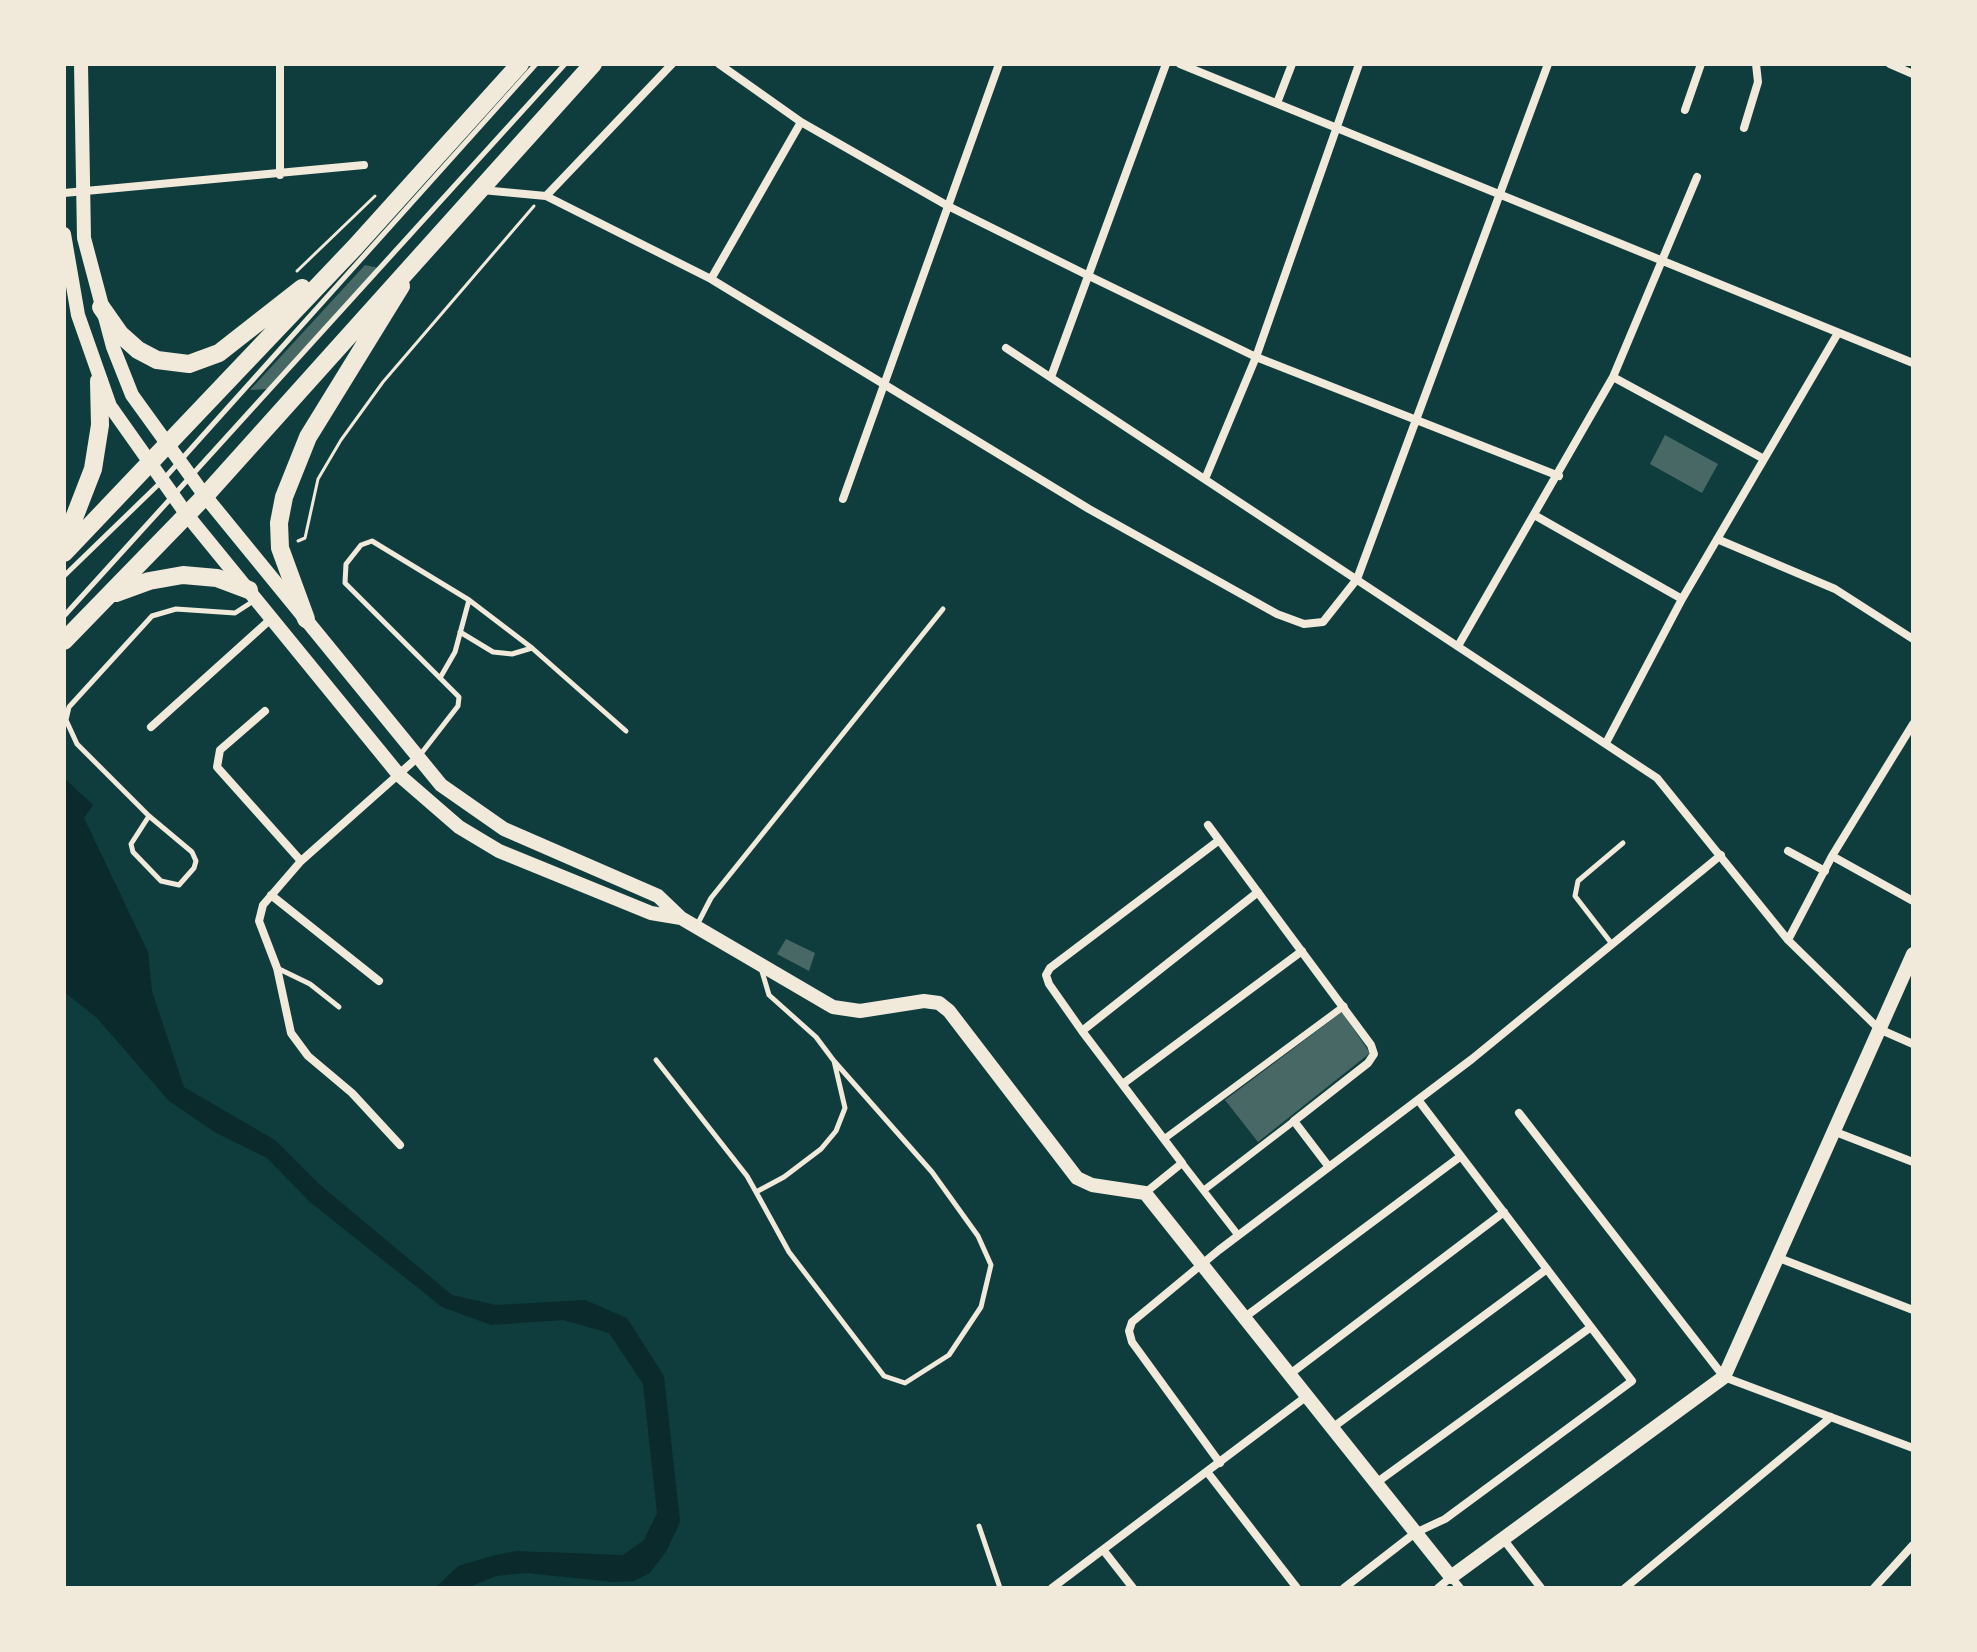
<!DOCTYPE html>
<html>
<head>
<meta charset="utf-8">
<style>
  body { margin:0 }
  #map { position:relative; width:1977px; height:1652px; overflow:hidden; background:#0f3d3e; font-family:Georgia,serif }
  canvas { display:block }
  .frame { position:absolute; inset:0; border:66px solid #f1e9da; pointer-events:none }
</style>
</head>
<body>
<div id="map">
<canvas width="1977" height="1652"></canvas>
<div class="frame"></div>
</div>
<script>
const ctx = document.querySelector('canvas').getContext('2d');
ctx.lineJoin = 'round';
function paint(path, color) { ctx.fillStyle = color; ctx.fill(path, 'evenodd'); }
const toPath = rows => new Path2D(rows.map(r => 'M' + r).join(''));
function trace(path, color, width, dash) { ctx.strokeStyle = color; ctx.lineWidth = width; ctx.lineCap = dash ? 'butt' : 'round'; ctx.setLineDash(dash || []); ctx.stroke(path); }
const water = toPath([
  [64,778,93,805,84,818,148,952,152,991,184,1087,275,1140,319,1184,452,1295,496,1305,585,1300,627,1318,664,1376,680,1522,667,1550,650,1573,634,1581,613,1582,526,1573,496,1576,467,1588,435,1588,458,1566,492,1556,516,1551,623,1555,644,1540,657,1513,643,1384,609,1333,563,1320,491,1325,442,1307,310,1202,267,1158,216,1133,169,1101,97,1018,64,992]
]);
const building = toPath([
  [365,265,379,268,269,389,250,390],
  [1665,435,1718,464,1702,493,1650,464],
  [786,939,815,953,809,971,777,954],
  [1342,1012,1370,1053,1258,1142,1225,1100]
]);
const path = toPath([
  [297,271,375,196],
  [298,541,305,538,318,479,341,440,383,382,534,206]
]);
const service = toPath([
  [64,576,162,481,536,64],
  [64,616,565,64],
  [460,632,493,652,512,654,532,648],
  [440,678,455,652,469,600],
  [420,755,458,706,459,697,345,583,346,564,361,545,372,541,469,600,532,648,626,731],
  [149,816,131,844,133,852,161,881,179,885,194,868,196,861,192,852,149,816,77,744,66,720,69,707,152,616,176,609,235,613,255,600],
  [697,925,711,898,943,609],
  [1612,944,1575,896,1578,881,1623,843],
  [277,968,310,984,339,1007],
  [656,1060,747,1176,756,1192,784,1177,821,1149,836,1131,845,1108,834,1061,816,1037,769,995,761,968],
  [756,1192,789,1252,884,1376,905,1383,949,1355,981,1307,991,1265,978,1236,932,1172,834,1061],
  [979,1526,1000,1588]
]);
const pedestrian = toPath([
  [1164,1139,1344,1006],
  [1182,1163,1238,1235],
  [1204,1190,1294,1121]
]);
const minor = toPath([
  [280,64,280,175],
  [719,64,801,122,948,206,1089,276,1256,357,1559,476],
  [1180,64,1913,363],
  [1890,64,1913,74],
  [1277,103,1292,64],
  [1685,110,1701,64],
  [1744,128,1758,82,1756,64],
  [482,190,546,196,711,279,1089,509,1277,614,1304,624,1323,622,1357,579,1548,64],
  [64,193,364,165],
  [546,196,672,64],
  [711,279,801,122],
  [1006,348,1657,778,1788,940,1879,1029,1913,1044],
  [1051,377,1166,64],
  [1613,377,1764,459],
  [1205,479,1256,357,1359,64],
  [843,499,999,64],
  [1536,516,1682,599],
  [1717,539,1835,589,1913,639],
  [1458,646,1613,377,1697,177],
  [265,711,220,750,217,767,301,861],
  [151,727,272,618],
  [1606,743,1682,599,1838,333],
  [1208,825,1371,1045,1374,1054,1368,1063,1294,1121,1329,1167],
  [1788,851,1825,871],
  [1832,856,1913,901],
  [271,895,379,981],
  [1788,940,1832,856,1913,724],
  [1082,1031,1258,892],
  [1124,1083,1302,951],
  [1519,1113,1724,1377,1913,1448],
  [1833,1131,1913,1162],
  [400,1145,352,1093,308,1056,291,1033,277,968,259,921,263,905,301,861,417,758],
  [1145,1193,1182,1163,1082,1031,1049,984,1046,975,1050,968,1218,841],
  [1779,1258,1913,1310],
  [1245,1317,1461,1156],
  [1290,1374,1504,1212],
  [1332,1428,1547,1269],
  [1220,1463,1132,1342,1129,1331,1132,1322,1219,1250,1472,1059,1721,855],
  [1208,1473,1297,1588],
  [1376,1483,1591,1327],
  [1504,1540,1541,1588],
  [1104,1551,1133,1588],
  [1451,1577,1460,1588],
  [1052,1588,1307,1396],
  [1344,1588,1415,1533,1445,1519,1632,1381,1419,1101],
  [1438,1588,1451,1577],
  [1625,1588,1831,1417],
  [1874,1588,1913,1545]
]);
const tertiary = toPath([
  [81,64,84,238,113,347,132,395,205,496,441,785,504,829,658,896,681,918,833,1007,860,1011,924,1001,939,1003,949,1011,1077,1178,1092,1185,1145,1193,1451,1577,1724,1377,1913,954],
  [64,234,78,315,110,406,187,515,399,775,459,827,499,851,651,913,681,918]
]);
const trunk = toPath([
  [101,307,120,334,138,350,157,360,189,364,219,353,302,288],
  [64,544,93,469,100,425,99,381],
  [64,553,355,247,520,64],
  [116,593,149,581,183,575,217,578,249,590],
  [306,619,280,548,279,523,284,497,308,437,401,286],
  [64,641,205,496,593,64]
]);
paint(water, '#0a2a2b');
paint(building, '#486865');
trace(path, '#f1e9da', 3);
trace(service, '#f1e9da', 5);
trace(pedestrian, '#f1e9da', 7);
trace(minor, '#f1e9da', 8);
trace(tertiary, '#f1e9da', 14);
trace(trunk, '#f1e9da', 18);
</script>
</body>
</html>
